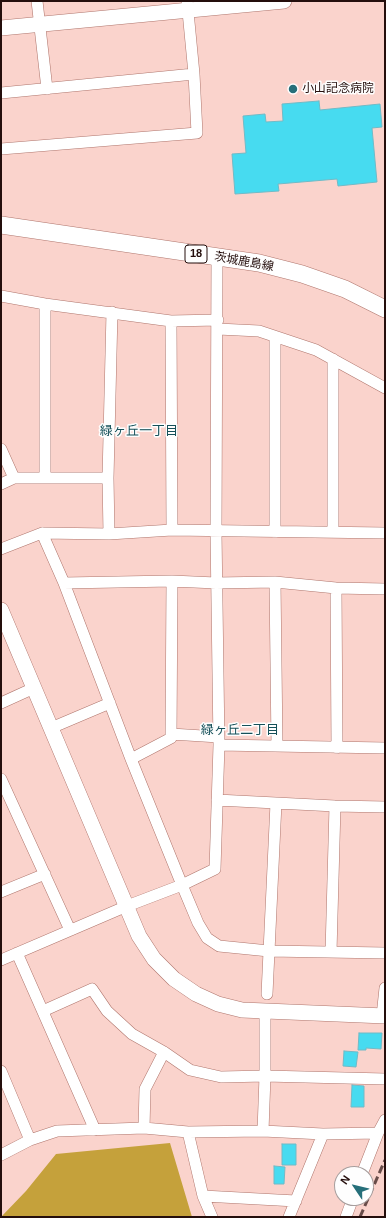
<!DOCTYPE html>
<html>
<head>
<meta charset="utf-8">
<style>
  body { margin:0 }
  #map { position:relative; width:386px; height:1218px; overflow:hidden; background:#fad3cc; font-family:Helvetica,sans-serif }
  canvas { display:block }
  .frame { position:absolute; inset:0; border:2px solid #240e0c; pointer-events:none }
  .north { position:absolute; left:334px; top:1166px; width:40px; height:40px; box-sizing:border-box; background:#fefefe; border:1px solid #a79e9d; border-radius:50%; rotate:305deg; font-size:11px; font-weight:700; line-height:16px; text-align:center; color:#240e0c }
  .north::after { content:''; display:block; margin:auto; width:14px; height:18px; background:#266f7a; clip-path:polygon(50% 0,100% 100%,50% 72%,0 100%) }
</style>
</head>
<body>
<div id="map">
<canvas width="386" height="1218"></canvas>
<div class="frame"></div>
<div class="north">N</div>
</div>
<script>
const ctx = document.querySelector('canvas').getContext('2d');
ctx.lineJoin = 'round';
function paint(path, color) { ctx.fillStyle = color; ctx.fill(path, 'evenodd'); }
const toPath = rows => new Path2D(rows.map(r => 'M' + r).join(''));
function trace(path, color, width, dash) { ctx.strokeStyle = color; ctx.lineWidth = width; ctx.lineCap = dash ? 'butt' : 'round'; ctx.setLineDash(dash || []); ctx.stroke(path); }
function write(font, color, halo, rows, align = 'center') {
  ctx.font = font + ' Helvetica,"Noto Sans JP",sans-serif'; ctx.lineWidth = 3; ctx.setLineDash([]); ctx.textBaseline = 'middle'; ctx.strokeStyle = halo; ctx.fillStyle = color; for (const [text, x, y, turn = 0] of rows) {
    ctx.save(); ctx.translate(x, y); ctx.rotate((+turn || 0) * Math.PI / 180); ctx.textAlign = isNaN(turn) ? turn : align; if (halo) ctx.strokeText(text, 0, 0); ctx.fillText(text, 0, 0); ctx.restore();
  }
}
const forest = toPath([
  [170,1143,192,1217,1,1217,26,1191,56,1154]
]);
const building = toPath([
  [319,101,320,110,380,104,382,127,372,128,377,182,338,186,337,179,278,184,279,191,235,194,232,154,246,153,243,116,265,114,266,122,283,121,282,104,319,101],
  [359,1033,382,1033,381,1049,366,1048,366,1050,358,1050,359,1033],
  [344,1051,358,1052,356,1067,343,1066,344,1051],
  [352,1085,364,1086,364,1107,351,1107,352,1085],
  [282,1144,296,1144,296,1165,282,1165,282,1144],
  [274,1166,285,1167,284,1184,274,1184,274,1166]
]);
const street = toPath([
  [37,1,47,89],
  [1,93,194,74],
  [1,149,197,133,194,74,187,1],
  [1,296,45,304,171,321,218,320],
  [171,321,172,530],
  [218,329,259,331,316,350,385,388],
  [333,359,333,532],
  [1,449,14,478],
  [45,477,45,304],
  [1,484,14,478,108,478],
  [275,532,275,337],
  [42,533,64,583,131,759,182,885,198,923,207,938,219,946,269,951,385,953],
  [109,534,108,478,112,312],
  [1,549,42,533,109,534,172,530,385,533],
  [275,582,277,746],
  [64,583,172,581,216,583,275,582,336,588,385,589],
  [336,588,337,748],
  [1,703,34,688],
  [51,728,110,703],
  [171,734,219,737],
  [219,745,385,748],
  [131,759,171,738,172,581],
  [1,779,70,930],
  [217,800,335,806,385,807],
  [1,892,45,874],
  [331,952,335,806],
  [17,953,95,1130],
  [1,960,127,906,182,885,215,869,219,745,216,532,217,257],
  [267,994,276,803],
  [43,1011,92,989,107,1011,132,1034,164,1052,190,1070,221,1077,265,1076,385,1079],
  [382,1016,385,988],
  [1,1071,30,1140],
  [144,1128,145,1089,164,1052],
  [263,1131,265,1076,265,1011],
  [188,1132,203,1196,212,1217],
  [1,1155,30,1140,57,1131,144,1128,188,1132,263,1131,323,1134,378,1133],
  [362,1174,378,1133,385,1120],
  [203,1196,296,1201],
  [289,1217,323,1134],
  [346,1217,353,1198]
]);
const secondary = toPath([
  [1,28,284,1],
  [1,610,139,936,154,959,174,979,196,994,218,1004,242,1010,385,1016]
]);
const primary = toPath([
  [1,225,259,263,302,274,345,289,385,309]
]);
const rail = toPath([
  [360,1217,385,1160]
]);
const markers = [
  [293,89,5,"#266f7a"]
];
const shields = [
  [196,254,22]
];
const shieldNames = [
  ["18",196,254]
];
const poiNames = [
  ["小山記念病院",302,89]
];
const streetNames = [
  ["茨城鹿島線",244,262,10]
];
const neighbourhoodNames = [
  ["緑ヶ丘一丁目",139,431],
  ["緑ヶ丘二丁目",240,730]
];
paint(forest, '#c5a13b');
paint(building, '#47dbf0');
trace(building, '#70bac6', 1);
trace(street, '#af756c', 12);
trace(secondary, '#af756c', 16);
trace(primary, '#af756c', 18);
trace(street, '#fff', 11);
trace(secondary, '#fff', 15);
trace(primary, '#fff', 17);
trace(rail, '#684c49', 3, [8, 4]);
for (const [x, y, r, color] of markers) { const dot = new Path2D(); dot.arc(x, y, r, 0, 2 * Math.PI); ctx.fillStyle = color; ctx.fill(dot); trace(dot, '#fefefe', 1.5); }
for (const [x, y, w] of shields) { const box = new Path2D(); box.roundRect(x - w / 2, y - 9, w, 18, 3); ctx.fillStyle = '#fefefe'; ctx.fill(box); trace(box, '#240e0c', 1); }
write('bold 11px', '#240e0c', null, shieldNames);
write('12px', '#240e0c', '#fefefe', poiNames, 'left');
write('12px', '#240e0c', '#fefefe', streetNames);
write('13px', '#155059', '#fefefe', neighbourhoodNames);
</script>
</body>
</html>
